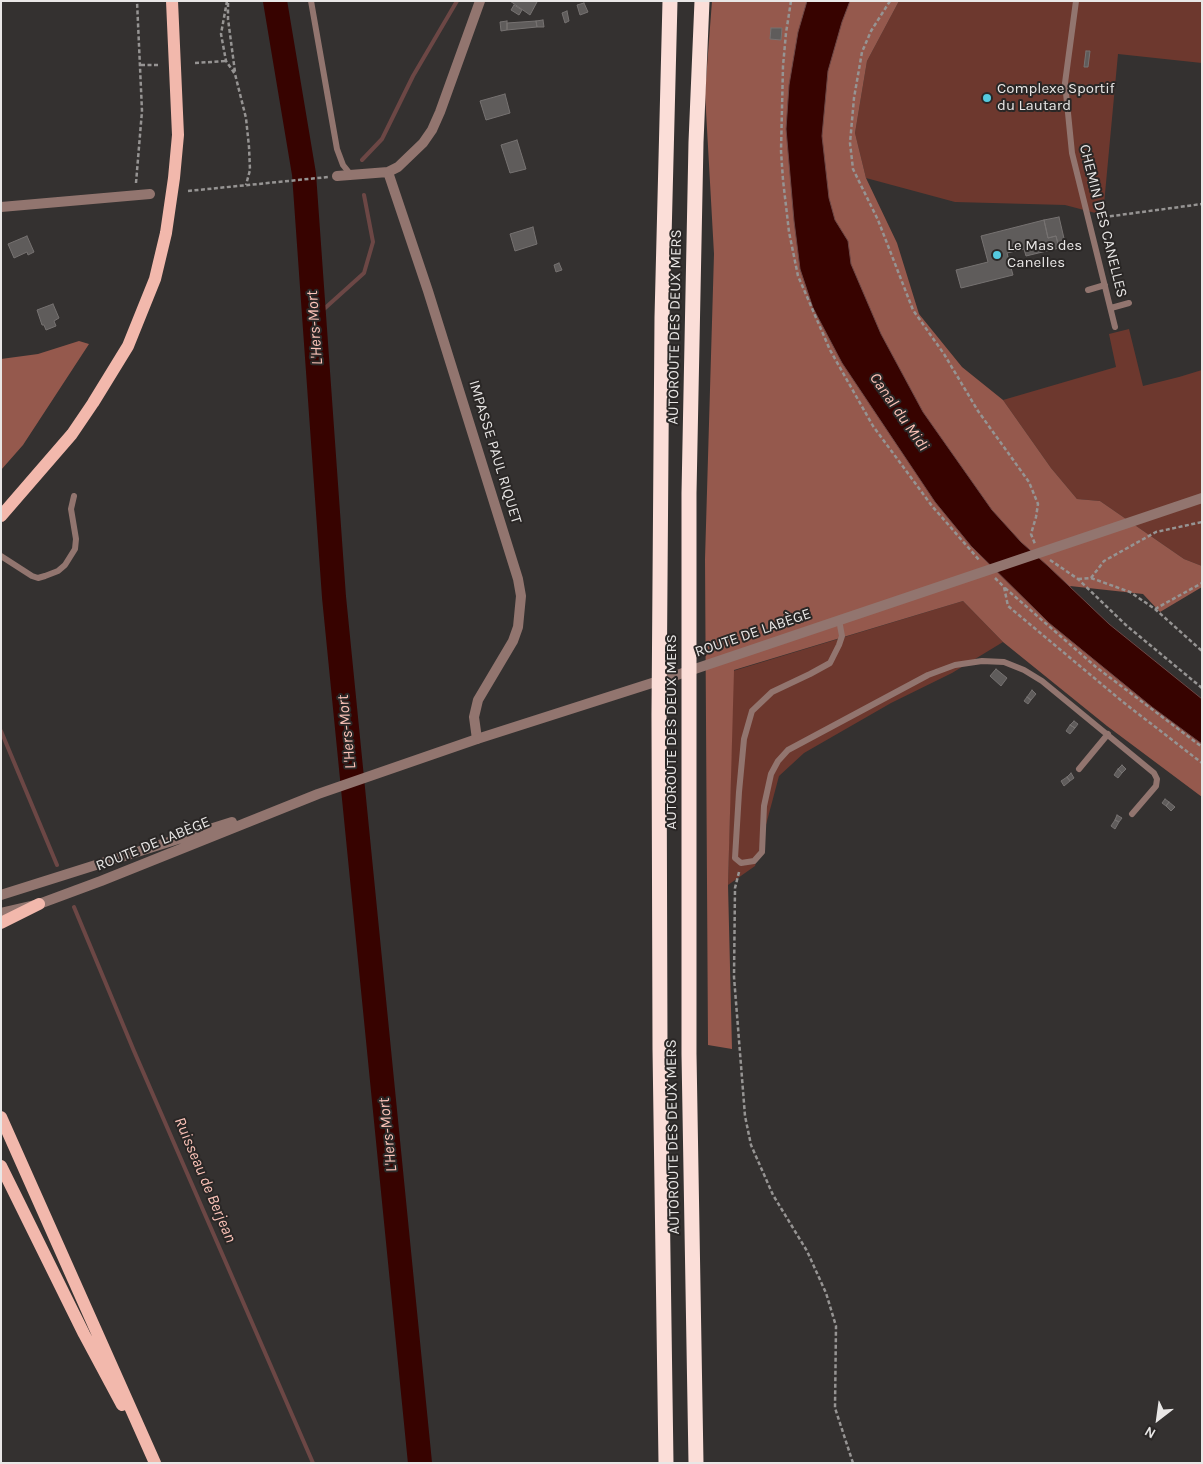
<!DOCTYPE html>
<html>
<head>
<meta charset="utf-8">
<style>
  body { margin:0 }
  #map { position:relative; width:1203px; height:1464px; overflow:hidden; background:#343130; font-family:Karla,sans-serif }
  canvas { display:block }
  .frame { position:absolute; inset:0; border:2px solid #e9e7e6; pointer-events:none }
  .north { position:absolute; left:1133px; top:1394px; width:50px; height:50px; -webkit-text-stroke:4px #2a2726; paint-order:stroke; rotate:210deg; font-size:14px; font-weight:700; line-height:20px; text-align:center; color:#e9e7e6 }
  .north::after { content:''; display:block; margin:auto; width:18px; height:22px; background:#e9e7e6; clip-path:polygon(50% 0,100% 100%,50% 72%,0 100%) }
</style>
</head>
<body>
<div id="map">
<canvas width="1203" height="1464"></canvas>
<div class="frame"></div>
<div class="north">N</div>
</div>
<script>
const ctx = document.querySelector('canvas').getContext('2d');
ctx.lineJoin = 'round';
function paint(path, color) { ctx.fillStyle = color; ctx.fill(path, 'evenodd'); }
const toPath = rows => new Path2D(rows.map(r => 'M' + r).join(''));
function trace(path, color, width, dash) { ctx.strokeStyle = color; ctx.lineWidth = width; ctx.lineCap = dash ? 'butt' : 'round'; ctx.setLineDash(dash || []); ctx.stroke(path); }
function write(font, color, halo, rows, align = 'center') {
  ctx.font = font + ' Karla,sans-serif'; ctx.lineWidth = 4; ctx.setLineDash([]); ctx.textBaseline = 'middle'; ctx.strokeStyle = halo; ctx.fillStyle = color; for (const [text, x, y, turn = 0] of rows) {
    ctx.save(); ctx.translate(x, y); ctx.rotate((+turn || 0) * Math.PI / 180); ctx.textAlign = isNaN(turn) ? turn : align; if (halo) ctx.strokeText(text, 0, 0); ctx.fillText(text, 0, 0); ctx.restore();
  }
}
const green = toPath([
  [899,1,1202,1,1202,63,1118,54,1103,215,1065,205,955,202,866,178,855,133,867,61],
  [1129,329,1143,386,1179,377,1202,370,1202,566,1184,559,1100,501,1077,499,1051,468,1003,400,1116,367,1109,334],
  [963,601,1003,642,952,673,891,703,804,753,779,776,755,866,728,885,733,671]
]);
const forest = toPath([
  [712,1,899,1,867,61,855,133,866,178,897,243,919,314,962,367,1003,400,1051,468,1077,499,1100,501,1184,559,1202,566,1202,587,1160,612,1143,594,1070,586,1152,707,1202,744,1202,797,1107,726,1003,642,963,601,734,670,728,885,732,1049,708,1045,705,559,714,254,705,93],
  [79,341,89,344,23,445,1,470,1,359,38,354]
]);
const water = toPath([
  [807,1,850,1,842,22,828,71,822,136,829,198,835,220,848,241,851,264,881,334,923,412,992,510,1021,542,1048,566,1109,624,1202,699,1202,744,1152,707,1049,623,971,546,935,502,842,363,813,308,800,269,794,221,786,129,789,85,798,32,807,1]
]);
const stream = toPath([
  [362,160,382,139,413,76,457,1],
  [314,318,364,273,373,242,364,195],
  [1,731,57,865],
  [74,907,134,1051,313,1463]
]);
const river = toPath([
  [275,1,304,174,334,597,420,1463]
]);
const building = toPath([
  [510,1,536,1,537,2,530,15,510,1],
  [584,3,588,12,580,15,577,5,584,3],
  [514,5,522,10,519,15,511,10,514,5],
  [567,11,569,21,565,23,562,13,567,11],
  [543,20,544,27,537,27,536,21,543,20],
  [507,21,507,30,501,31,500,22,507,21],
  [536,21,537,27,507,30,507,23,536,21],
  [771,28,782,28,781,40,770,39,771,28],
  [1086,51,1090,51,1088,67,1084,67,1086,51],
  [505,94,510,113,486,120,480,101,505,94],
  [517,140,526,169,510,173,501,145,517,140],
  [1059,217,1066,247,1059,248,1056,236,1048,238,1044,220,1059,217],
  [1044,220,1048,238,1056,236,1059,248,1026,256,1024,249,1007,253,1013,275,961,288,956,270,988,262,981,236,1044,220],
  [533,227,537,244,515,251,510,234,533,227],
  [27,236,34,252,28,255,27,252,14,258,8,244,27,236],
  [559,263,562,270,556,272,554,265,559,263],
  [53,304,59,318,54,321,56,326,46,330,44,325,42,325,37,310,53,304],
  [996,669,1007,678,1001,686,990,676,996,669],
  [1032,690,1036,694,1031,700,1027,697,1032,690],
  [1027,697,1031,700,1028,704,1024,701,1027,697],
  [1074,721,1078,724,1075,728,1070,725,1074,721],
  [1070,725,1075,728,1070,734,1066,731,1070,725],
  [1122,765,1126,769,1122,773,1118,769,1122,765],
  [1118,769,1122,773,1118,778,1114,775,1118,769],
  [1071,773,1074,778,1070,781,1067,777,1071,773],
  [1067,777,1070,781,1064,786,1061,781,1067,777],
  [1165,799,1169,802,1166,806,1162,803,1165,799],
  [1169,802,1175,807,1171,811,1166,806,1169,802],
  [1117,815,1122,818,1119,822,1115,820,1117,815],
  [1115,820,1119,822,1115,829,1111,826,1115,820]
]);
const path = toPath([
  [227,1,221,34,226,61,235,74,246,118,249,147,250,170,246,185],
  [791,1,786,33,783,66,781,151,783,180,789,232,798,276,830,350,873,426,932,506,980,561],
  [890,1,871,31,862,52,854,98,850,143,853,169,878,220,913,310,944,354,978,411,1029,482,1038,504,1036,517,1031,534,1035,544],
  [228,3,228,19,235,72],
  [195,63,226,61],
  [141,65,159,65],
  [136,183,142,111,137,1],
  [188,191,328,177],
  [1097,218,1202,204],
  [1050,560,1078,579,1127,626,1202,688],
  [995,578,1004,587,1008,606,1123,702,1202,763],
  [1091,578,1104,561,1156,532,1202,522],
  [1078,579,1091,578,1130,592,1155,609,1202,651],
  [1005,588,1096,667,1202,747],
  [1155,609,1202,583],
  [739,872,735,888,734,977,745,1116,751,1145,773,1195,807,1251,826,1293,836,1326,835,1408,853,1463]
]);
const service = toPath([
  [311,1,337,149,343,165,351,175],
  [1076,1,1065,83,1072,153,1115,327],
  [1088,290,1105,285],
  [1111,308,1129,303],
  [1,556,32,576,38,578,45,576,58,571,65,565,75,549,76,539,71,509,74,496],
  [839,620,842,636,839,645,830,663,810,674,772,692,752,711,744,739,739,792,735,858,741,863,754,861,762,852,764,806,771,774,778,761,788,750,928,675,955,665,982,661,1004,662,1024,670,1042,681,1154,773,1157,779,1156,786,1132,814],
  [1079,769,1108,734]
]);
const minor = toPath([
  [388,172,428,291,518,579,521,596,518,627,513,641,478,700,474,717,477,739],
  [337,176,388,172,398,167,423,143,432,130,440,112,480,1],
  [1,207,150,194]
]);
const tertiary = toPath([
  [1,895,232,822],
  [1,913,39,904,101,881,318,794,477,739,674,676,1202,498]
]);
const primary = toPath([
  [1,516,72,434,93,403,128,346,155,279,166,233,174,178,178,135,172,1],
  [1,923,39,904],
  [1,1117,155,1463],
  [1,1166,84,1334,122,1405]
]);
const motorway = toPath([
  [666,1463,660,1049,659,714,662,317,670,1],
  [696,1463,689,1054,689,493,696,142,702,1]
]);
const markers = [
  [987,98,5,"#55cadf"],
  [997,255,5,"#55cadf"]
];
const poiNames = [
  ["Complexe Sportif",997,89],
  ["du Lautard",997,106],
  ["Le Mas des",1007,246],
  ["Canelles",1007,263]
];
const streetNames = [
  ["CHEMIN DES CANELLES",1103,221,76],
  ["AUTOROUTE DES DEUX MERS",675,327,-89],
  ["IMPASSE PAUL RIQUET",495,452,73],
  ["ROUTE DE LABÈGE",753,633,-19],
  ["AUTOROUTE DES DEUX MERS",672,732,-90],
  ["ROUTE DE LABÈGE",153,844,-22],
  ["AUTOROUTE DES DEUX MERS",673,1137,-91]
];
const waterNames = [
  ["L'Hers-Mort",315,328,-94],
  ["Canal du Midi",899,412,55],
  ["L'Hers-Mort",347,732,-96],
  ["L'Hers-Mort",388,1135,-96],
  ["Ruisseau de Berjean",205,1180,67]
];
paint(green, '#6d382e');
paint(forest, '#95594d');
paint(water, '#370300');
trace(water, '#6c4745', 1);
trace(stream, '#6c4745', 4);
trace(river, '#370300', 24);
paint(building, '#5f5c5b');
trace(building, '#767271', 1);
trace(path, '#969493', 2.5, [4, 2.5]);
trace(service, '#92756f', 6);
trace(minor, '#92756f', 10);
trace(tertiary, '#92756f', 10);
trace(primary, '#f2b8ac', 12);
trace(motorway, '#fbded8', 15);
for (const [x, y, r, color] of markers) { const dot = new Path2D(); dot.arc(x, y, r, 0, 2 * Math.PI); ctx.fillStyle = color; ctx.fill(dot); trace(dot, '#2a2726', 2); }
write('15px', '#e9e7e6', '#2a2726', poiNames, 'left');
write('15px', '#e9e7e6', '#2a2726', streetNames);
write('italic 16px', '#fcc3b8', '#2a2726', waterNames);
</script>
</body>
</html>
